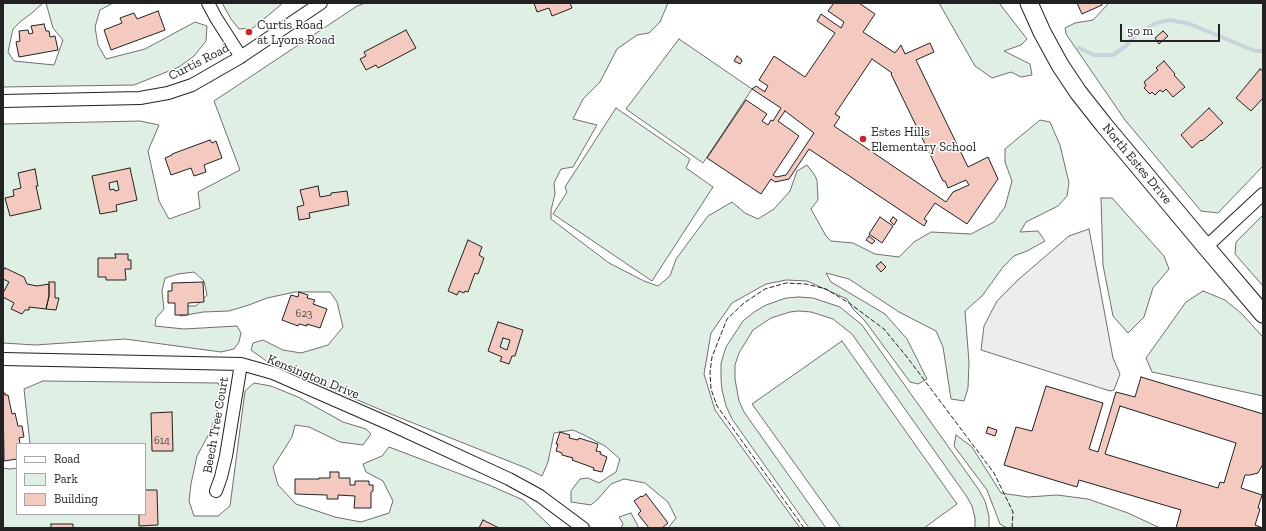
<!DOCTYPE html>
<html>
<head>
<meta charset="utf-8">
<style>
  body { margin:0 }
  #map { position:relative; width:1266px; height:531px; overflow:hidden; background:#fff; font-family:"Zilla Slab",serif }
  canvas { display:block }
  .frame { position:absolute; inset:0; border:4px solid #222; pointer-events:none }
  .legend { position:absolute; left:16px; top:443px; width:130px; height:72px; box-sizing:border-box; background:#fff; border:1px solid #a7a7a7; margin:0; padding:5px 7px; list-style:none; font-size:12px; color:#222 }
  .legend li { display:flex; align-items:center; gap:8px; height:20px }
  .legend b { width:20px; border:1px solid #a7a7a7 }
  .scale { position:absolute; left:1120px; top:24px; width:100px; height:18px; box-sizing:border-box; border:2px solid #222; border-top:0; padding-left:5px; font-size:12px; line-height:14px; white-space:nowrap; color:#222; -webkit-text-stroke:3px #fff; paint-order:stroke }
</style>
</head>
<body>
<div id="map">
<canvas width="1266" height="531"></canvas>
<div class="frame"></div>
<ul class="legend">
<li><b style="height:5px;background:#fff"></b>Road</li>
<li><b style="height:11px;background:#e0efe3"></b>Park</li>
<li><b style="height:11px;background:#f3c9c0"></b>Building</li>
</ul>
<div class="scale">50 m</div>
</div>
<script>
const ctx = document.querySelector('canvas').getContext('2d');
ctx.lineJoin = 'round';
function paint(path, color) { ctx.fillStyle = color; ctx.fill(path, 'evenodd'); }
const toPath = rows => new Path2D(rows.map(r => 'M' + r).join(''));
function trace(path, color, width, dash) { ctx.strokeStyle = color; ctx.lineWidth = width; ctx.lineCap = dash ? 'butt' : 'round'; ctx.setLineDash(dash || []); ctx.stroke(path); }
function write(font, color, halo, rows, align = 'center') {
  ctx.font = font + ' "Zilla Slab",serif'; ctx.lineWidth = 3; ctx.setLineDash([]); ctx.textBaseline = 'middle'; ctx.strokeStyle = halo; ctx.fillStyle = color; for (const [text, x, y, turn = 0] of rows) {
    ctx.save(); ctx.translate(x, y); ctx.rotate((+turn || 0) * Math.PI / 180); ctx.textAlign = isNaN(turn) ? turn : align; if (halo) ctx.strokeText(text, 0, 0); ctx.fillText(text, 0, 0); ctx.restore();
  }
}
const green = toPath([
  [3,3,43,3,33,12,20,22,13,29,8,52,14,61,54,65,63,40,53,28,46,3,113,3,100,10,95,27,98,45,106,59,145,49,195,22,207,26,206,41,194,56,179,67,134,85,3,87,3,3],
  [222,3,283,3,253,28,239,29,231,19,222,3],
  [365,3,668,3,660,22,649,33,637,35,617,49,600,82,583,99,573,119,597,125,573,167,561,169,554,183,555,194,551,210,551,219,609,263,644,281,658,286,670,276,676,259,708,216,732,202,745,213,758,219,774,209,790,191,797,171,807,165,814,174,817,180,818,200,811,209,826,236,831,241,853,243,875,254,899,257,914,242,931,232,971,234,994,222,1005,207,1012,181,1005,162,1005,149,1040,120,1050,122,1060,145,1069,183,1067,196,1058,206,1026,222,1020,232,1038,231,1045,241,1027,251,1014,256,1003,267,982,296,965,311,969,362,968,388,964,401,951,399,943,347,936,331,899,312,849,279,826,273,831,282,885,314,907,339,927,379,918,384,910,382,865,321,853,309,847,299,807,281,786,280,766,284,732,303,711,333,704,374,715,410,800,528,668,528,676,518,668,502,645,483,624,479,611,484,598,499,591,505,571,502,571,491,580,479,588,478,599,483,616,472,620,459,605,446,586,436,573,430,554,433,548,462,542,476,526,468,398,417,269,363,251,350,253,343,263,340,283,350,301,353,328,345,343,327,337,302,330,292,295,292,267,298,249,305,229,311,203,312,180,316,183,306,196,306,207,295,204,281,194,272,178,274,165,278,162,291,164,309,156,318,155,326,184,329,237,326,241,333,239,342,234,349,221,352,125,339,35,345,3,343,3,124,140,121,159,125,148,151,159,201,169,219,200,208,198,192,240,170,214,101,357,6,365,3],
  [939,3,999,3,1027,39,1021,45,1004,51,1030,64,1032,75,1021,77,1011,72,992,78,975,66,939,3],
  [1109,3,1263,3,1263,166,1218,213,1201,211,1125,120,1066,34,1065,28,1075,23,1093,20,1109,3],
  [679,39,752,89,703,163,626,109,679,39],
  [616,108,690,159,686,168,713,187,652,281,553,214,567,192,565,187,616,108],
  [1101,198,1112,198,1164,256,1169,269,1153,288,1144,317,1128,333,1113,316,1103,265,1101,198],
  [1263,215,1263,286,1235,254,1236,242,1263,215],
  [1203,291,1225,300,1242,314,1263,337,1263,396,1152,372,1146,358,1186,302,1203,291],
  [799,297,813,298,840,307,862,325,979,490,985,501,989,516,989,528,975,528,975,518,972,506,967,497,852,334,833,319,811,312,799,311,790,312,771,318,753,330,739,353,735,365,735,379,739,401,744,412,826,528,809,528,732,419,726,406,722,390,721,379,721,363,726,347,743,321,754,312,766,305,786,298,799,297],
  [842,341,957,504,924,528,841,528,752,404,842,341],
  [43,381,218,383,223,393,210,432,197,456,191,484,189,501,194,516,218,516,230,506,245,391,254,383,271,386,298,397,343,422,366,429,371,434,363,445,340,442,309,427,295,425,292,437,273,467,278,485,296,504,335,517,361,522,389,513,393,501,383,481,366,472,363,464,382,456,389,447,489,485,523,500,552,528,3,528,3,468,10,469,17,468,17,514,145,514,145,444,30,444,24,389,43,381],
  [956,435,972,447,1001,493,1028,497,1057,495,1088,499,1128,513,1160,528,1007,528,1000,524,987,490,954,446,956,435],
  [631,513,639,528,621,528,623,524,619,517,631,513]
]);
const parking = toPath([
  [1089,229,1113,358,1120,374,1114,390,1110,391,981,350,984,326,997,301,1019,279,1069,236,1089,229]
]);
const stream = toPath([
  [1079,48,1094,55,1113,55,1126,46,1137,33,1156,23,1170,20,1190,24,1255,51,1263,51]
]);
const building = toPath([
  [534,3,570,3,572,8,552,16,549,8,537,12,534,3],
  [834,3,859,3,875,14,863,32,895,53,901,45,905,54,930,43,934,52,916,60,968,167,988,157,998,179,967,224,935,203,924,219,927,221,924,226,809,149,789,179,775,182,771,179,761,194,707,158,746,100,767,114,762,121,768,125,771,120,773,121,781,108,752,89,756,86,765,92,765,91,768,86,759,80,774,56,805,77,835,33,817,21,821,14,841,28,844,22,828,11,834,3],
  [872,59,892,73,891,74,943,181,945,181,948,188,966,180,969,185,953,192,946,202,834,126,840,117,835,114,872,59],
  [785,111,814,133,786,175,776,177,773,175,799,136,778,121,785,111],
  [1077,3,1101,3,1102,5,1082,14,1077,3],
  [158,11,165,30,111,50,104,30,122,23,120,18,134,13,137,19,158,11],
  [44,24,46,31,49,31,50,37,55,36,58,50,19,57,16,42,20,41,19,31,28,30,29,34,33,33,31,26,44,24],
  [406,30,416,48,378,68,376,65,366,70,360,59,366,56,364,52,406,30],
  [1163,31,1168,36,1159,44,1155,38,1163,31],
  [737,56,741,59,742,61,740,64,734,61,737,56],
  [1164,61,1175,74,1174,75,1185,87,1173,97,1166,89,1163,92,1160,90,1155,95,1152,92,1150,94,1144,88,1146,86,1144,82,1158,70,1156,68,1164,61],
  [1260,69,1263,71,1263,98,1251,111,1236,98,1260,69],
  [1209,108,1223,123,1202,141,1201,140,1192,148,1181,135,1209,108],
  [210,140,212,143,216,141,222,158,204,165,206,172,194,176,191,168,171,175,165,158,172,155,172,154,210,140],
  [130,168,137,200,116,205,117,211,100,214,92,176,130,168],
  [117,181,119,190,115,191,114,189,110,190,109,183,117,181],
  [35,169,38,186,36,186,41,209,10,216,5,198,14,196,13,190,21,188,18,173,35,169],
  [318,186,320,197,331,195,331,193,347,191,349,205,309,213,310,218,299,220,297,207,304,205,300,190,318,186],
  [880,217,893,226,882,243,869,234,880,217],
  [893,217,897,220,894,225,890,221,893,217],
  [869,236,875,241,872,244,866,240,869,236],
  [468,240,482,247,479,255,484,258,478,274,475,273,468,292,465,291,464,293,459,291,457,295,448,291,468,240],
  [115,254,128,254,128,260,131,260,131,269,125,269,126,280,106,280,106,277,98,277,98,258,116,258,115,254],
  [881,262,886,267,881,272,876,266,881,262],
  [5,268,24,277,27,284,37,286,49,284,49,296,46,309,29,307,29,310,25,310,22,314,11,309,14,303,3,297,3,293,9,282,3,279,3,271,5,268],
  [49,282,55,282,55,298,59,298,56,310,46,309,49,296,49,282],
  [203,282,204,302,188,303,188,315,175,315,175,303,168,303,168,291,172,291,172,283,203,282],
  [299,292,308,295,307,298,315,300,313,304,327,309,320,328,307,324,307,326,299,324,298,326,282,320,291,295,298,297,299,292],
  [498,322,523,330,515,356,512,356,509,364,500,361,502,357,488,351,498,322],
  [503,338,510,340,507,350,500,347,503,338],
  [1141,377,1263,414,1263,464,1258,473,1250,475,1245,475,1241,488,1262,495,1258,508,1260,509,1255,525,1263,528,1176,528,1181,510,1079,480,1077,487,1004,465,1016,427,1032,431,1046,386,1103,403,1089,449,1098,452,1116,392,1135,397,1141,377],
  [1120,406,1236,443,1224,483,1220,482,1218,488,1105,454,1120,406],
  [3,393,5,393,5,395,8,395,12,414,15,413,18,426,22,426,24,437,19,438,20,444,17,444,17,459,4,461,3,393],
  [172,412,173,451,152,451,151,413,172,412],
  [988,427,997,430,995,436,986,433,988,427],
  [560,432,570,435,569,438,578,440,579,438,598,444,596,451,601,452,600,454,607,457,602,472,593,470,594,468,572,460,573,458,562,455,562,453,556,451,558,444,556,444,560,432],
  [330,472,339,472,339,478,350,478,350,485,355,485,355,481,369,481,369,485,373,485,373,491,371,492,371,508,354,508,355,496,338,495,338,499,327,499,327,495,295,494,295,479,319,479,319,478,330,478,330,472],
  [145,490,157,490,158,525,139,526,139,514,145,514,145,490],
  [646,494,668,523,662,528,649,528,638,514,641,511,634,501,641,496,642,497,646,494],
  [483,520,499,528,479,528,483,520],
  [51,524,73,524,73,528,51,528,51,524]
]);
const minor = toPath([
  [208,3,216,18,241,57],
  [3,101,140,98,168,93,192,85,239,58,321,3],
  [1206,247,1263,194],
  [3,359,241,364,273,373,392,425,509,479,540,496,583,528],
  [216,491,221,477,226,456,241,364]
]);
const secondary = toPath([
  [1029,3,1042,32,1060,65,1078,92,1104,125,1206,247,1263,314]
]);
const fence = toPath([
  [804,528,717,406,711,389,710,372,712,357,727,319,744,303,765,289,786,283,806,284,826,289,849,303,884,329,907,357,994,473,1013,512,1012,528]
]);
const markers = [
  [249,32,4,"#c62828"],
  [863,139,4,"#c62828"]
];
const numberNames = [
  ["623",304,314],
  ["614",162,441]
];
const poiNames = [
  ["Curtis Road",257,25],
  ["at Lyons Road",257,40],
  ["Estes Hills",871,132],
  ["Elementary School",871,147]
];
const streetNames = [
  ["Curtis Road",199,62,-27],
  ["North Estes Drive",1137,164,50],
  ["Kensington Drive",313,377,22],
  ["Beech Tree Court",216,425,-80]
];
paint(green, '#e0efe3');
trace(green, '#6f6f6f', 1);
paint(parking, '#ededed');
trace(parking, '#6f6f6f', 1);
trace(stream, '#c7d3dd', 4);
paint(building, '#f3c9c0');
trace(building, '#222', 1);
trace(minor, '#222', 14);
trace(secondary, '#222', 19);
trace(minor, '#fff', 12);
trace(secondary, '#fff', 17);
trace(fence, '#222', 1, [5, 2]);
for (const [x, y, r, color] of markers) { const dot = new Path2D(); dot.arc(x, y, r, 0, 2 * Math.PI); ctx.fillStyle = color; ctx.fill(dot); trace(dot, '#fff', 1.5); }
write('11px', '#564c4a', null, numberNames);
write('13px', '#222', '#fff', poiNames, 'left');
write('13px', '#222', '#fff', streetNames);
</script>
</body>
</html>
